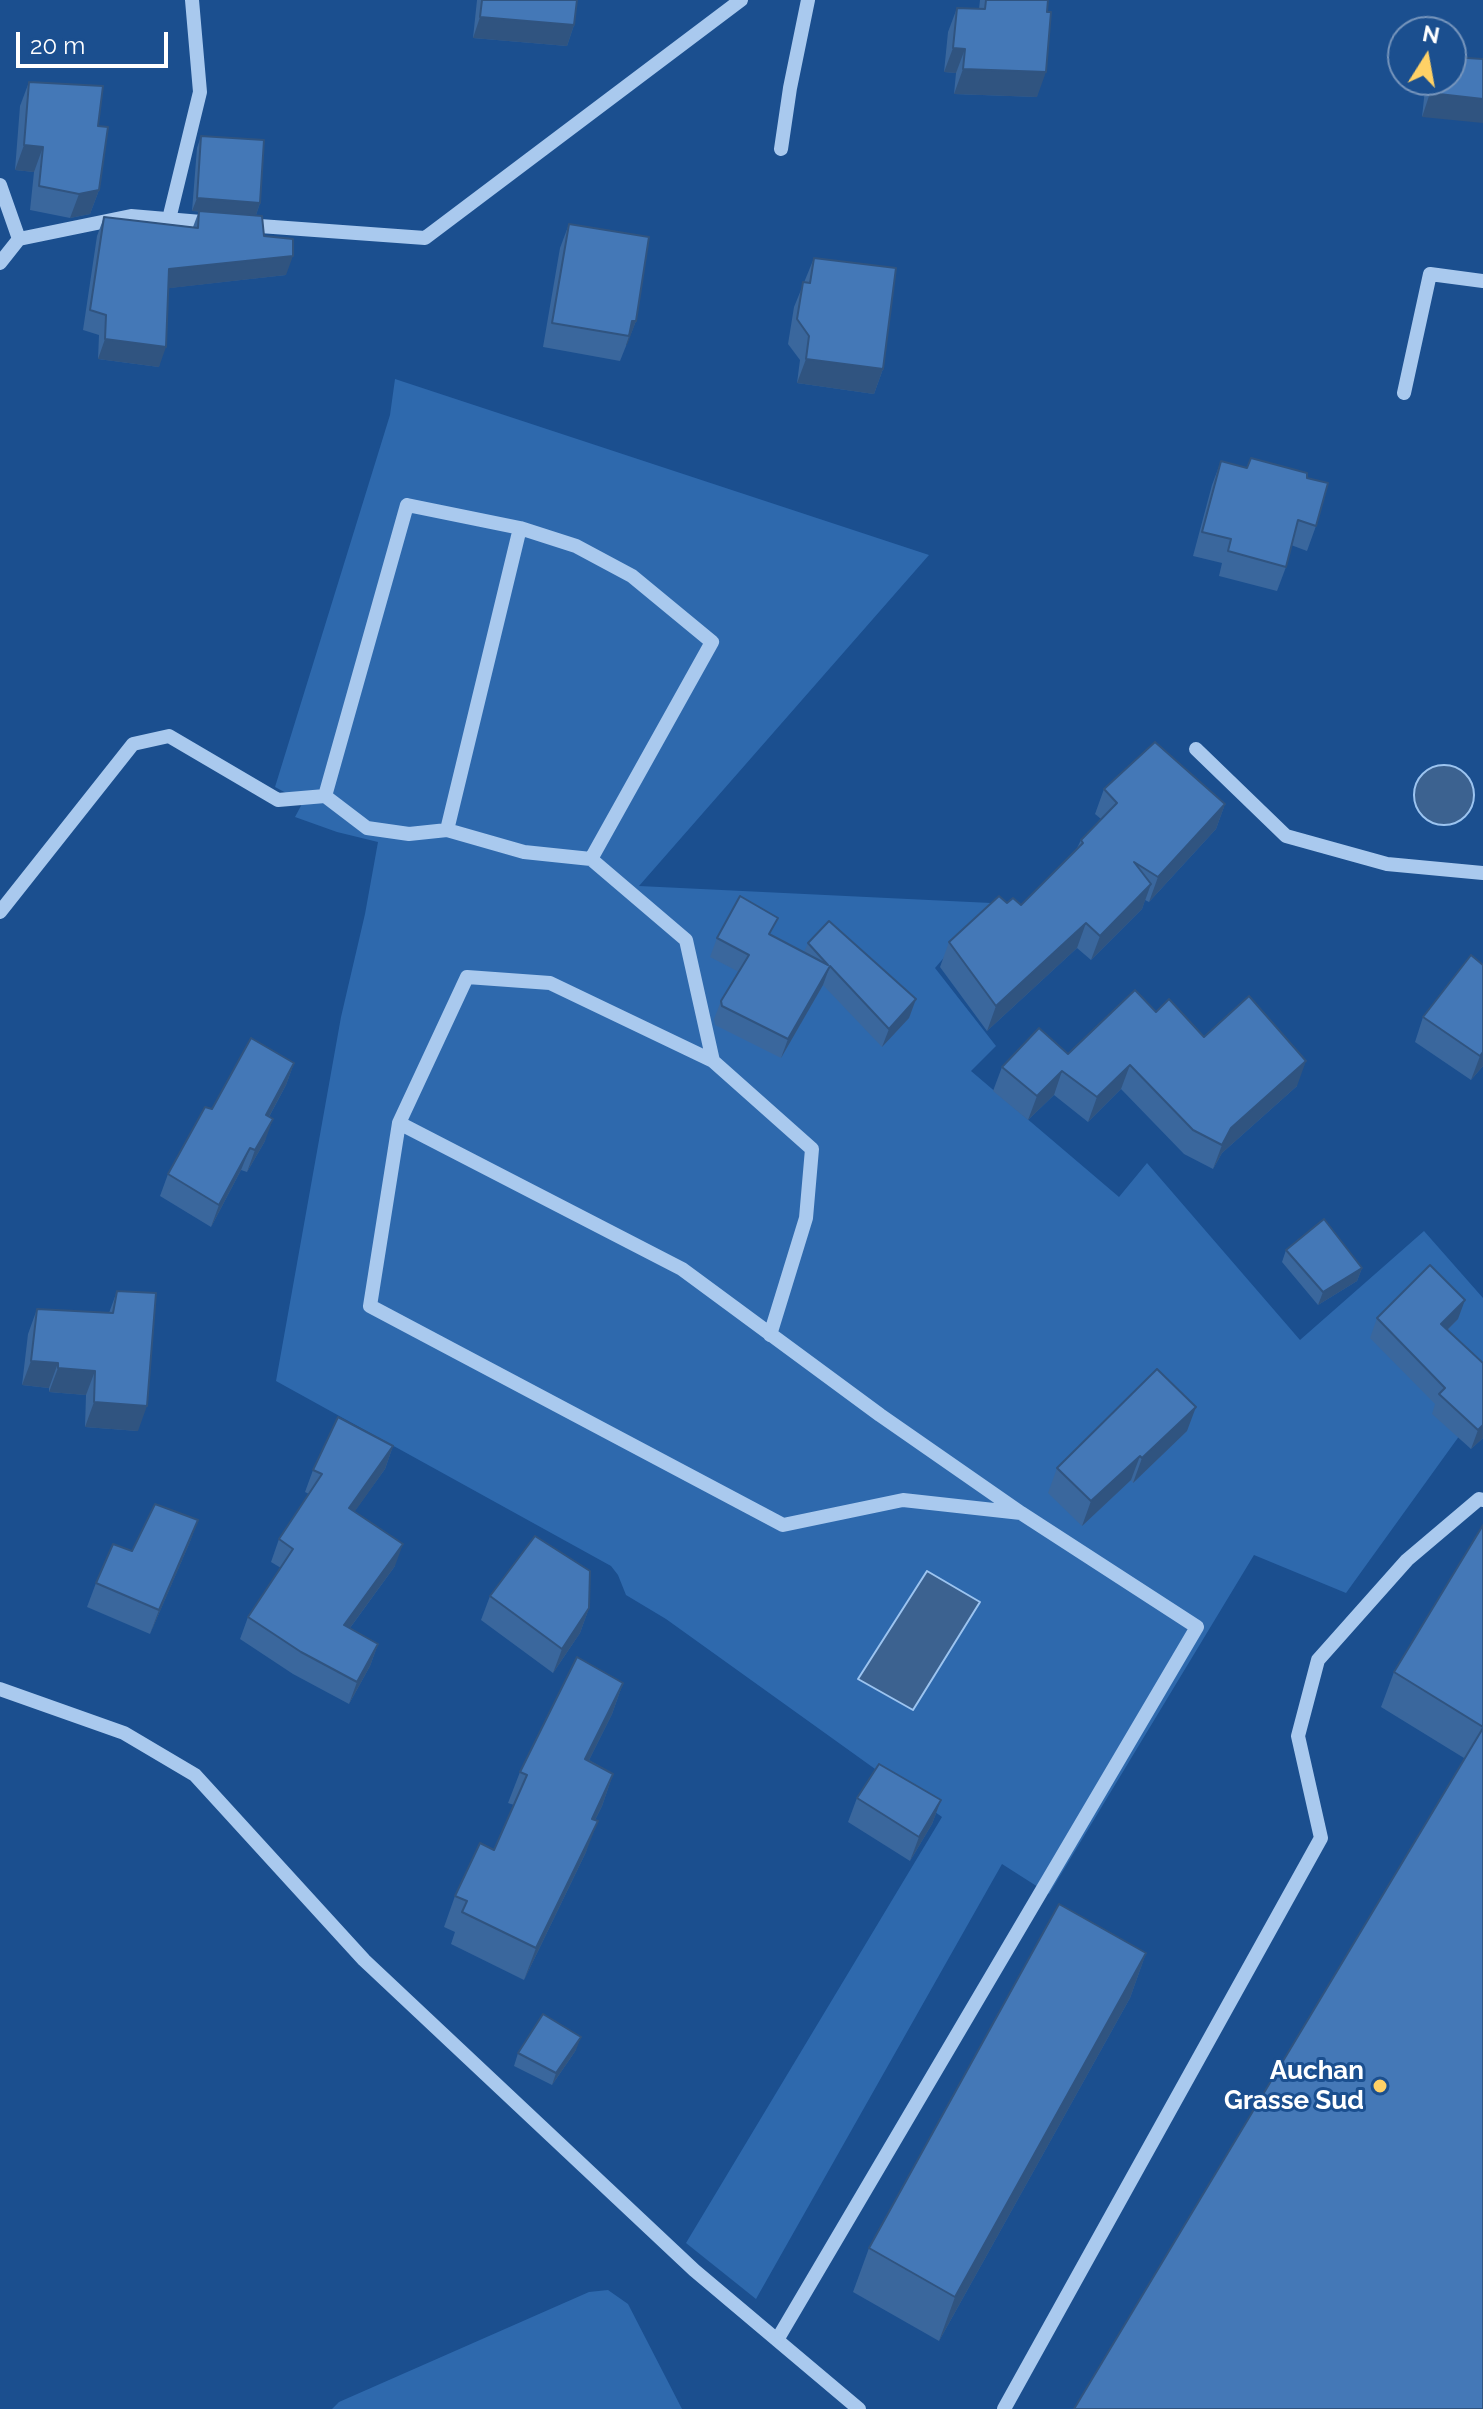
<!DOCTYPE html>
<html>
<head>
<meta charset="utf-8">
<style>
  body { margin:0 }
  #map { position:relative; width:1483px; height:2409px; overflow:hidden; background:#1b4f8f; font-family:Raleway,sans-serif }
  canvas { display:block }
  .north { position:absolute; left:1387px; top:16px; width:80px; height:80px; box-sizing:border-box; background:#1b4f8f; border:2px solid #7695bc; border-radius:50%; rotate:11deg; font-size:22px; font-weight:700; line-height:32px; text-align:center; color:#fff }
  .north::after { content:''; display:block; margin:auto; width:28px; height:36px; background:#ffd166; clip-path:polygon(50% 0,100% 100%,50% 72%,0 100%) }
  .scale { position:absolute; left:16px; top:32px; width:152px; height:36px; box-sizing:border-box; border:4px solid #fff; border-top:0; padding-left:10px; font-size:24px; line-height:28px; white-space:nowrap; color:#fff; -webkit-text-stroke:6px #1b4f8f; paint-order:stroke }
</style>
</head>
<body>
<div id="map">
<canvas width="1483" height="2409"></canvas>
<div class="north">N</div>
<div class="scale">20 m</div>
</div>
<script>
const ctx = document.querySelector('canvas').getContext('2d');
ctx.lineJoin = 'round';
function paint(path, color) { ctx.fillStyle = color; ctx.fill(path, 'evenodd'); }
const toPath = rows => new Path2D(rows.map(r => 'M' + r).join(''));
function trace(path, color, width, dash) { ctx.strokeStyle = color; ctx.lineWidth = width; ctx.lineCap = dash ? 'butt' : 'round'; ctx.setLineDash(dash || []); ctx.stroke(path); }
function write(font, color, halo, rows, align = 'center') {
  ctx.font = font + ' Raleway,sans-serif'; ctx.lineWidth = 6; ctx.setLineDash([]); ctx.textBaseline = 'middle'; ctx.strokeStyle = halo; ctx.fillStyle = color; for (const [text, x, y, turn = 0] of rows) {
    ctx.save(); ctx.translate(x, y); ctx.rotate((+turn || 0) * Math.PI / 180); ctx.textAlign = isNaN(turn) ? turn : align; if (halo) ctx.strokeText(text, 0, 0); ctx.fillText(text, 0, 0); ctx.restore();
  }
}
const green = toPath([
  [395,379,929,555,639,886,991,903,935,968,996,1046,971,1071,1119,1197,1147,1163,1300,1340,1424,1231,1483,1298,1483,1403,1346,1593,1254,1555,1049,1894,1002,1864,756,2299,686,2243,942,1817,666,1619,626,1595,618,1575,611,1566,276,1381,341,1017,365,914,378,842,337,832,295,817,303,802,275,787,390,415],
  [608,2290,628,2304,682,2409,332,2409,339,2402,589,2292]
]);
const water = toPath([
  '1414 795a30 30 0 1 1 60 0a30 30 0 1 1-60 0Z',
  [927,1571,980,1602,913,1710,858,1679,927,1571]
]);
const minor = toPath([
  [781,149,790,88,808,0],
  [0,185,19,239],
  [169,219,200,92,192,0],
  [246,225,425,238,741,0],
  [0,263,19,239,131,216,213,223],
  [1404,393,1430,274,1483,281],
  [407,505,520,528,576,546,632,576,712,642,591,859,524,852,447,830,409,834,367,828,325,796,407,505],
  [1196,749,1286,836,1387,864,1483,873],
  [447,830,520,528],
  [591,859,686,940,713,1061],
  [0,912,133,744,169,736,278,800,325,796],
  [399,1123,682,1269,880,1415,1021,1513,903,1500,783,1525,370,1306,399,1123],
  [399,1123,467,977,550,983,713,1061,812,1149,806,1218,770,1335],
  [0,1689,124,1733,195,1775,364,1960,694,2270,859,2409],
  [777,2340,1197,1627,1021,1513],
  [1004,2409,1321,1838,1298,1736,1318,1660,1407,1560,1479,1499,1483,1500]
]);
const wall = toPath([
  [477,0,577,0,574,25,567,46,473,38],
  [980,0,1048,0,1037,97,954,94,956,73,944,72,948,32,957,8,979,9],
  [1426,80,1451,80,1422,117],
  [29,82,98,126,99,190,90,214,70,218,30,210,34,172,15,170,20,106],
  [201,136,260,203,256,215,192,211,197,148],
  [199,211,264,236,286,275,169,288,159,367,98,359,99,335,83,330,97,236,104,217,193,227],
  [569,224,636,321,620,361,543,347,560,248],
  [814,258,883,369,874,394,797,383,800,360,788,344,794,307],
  [1221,461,1316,526,1307,551,1291,545,1286,567,1277,591,1219,576,1222,563,1193,556,1212,485],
  [1104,789,1225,804,1216,829,1149,902,1145,900,1142,909,1091,960,1077,948,987,1031,940,967,949,942,1007,903,1021,905,1077,848,1081,840,1101,819,1095,814],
  [771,936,804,952,808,943,916,999,909,1018,882,1047,823,985,781,1058,715,1025,714,1019,721,1001,739,972,710,957,717,938],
  [1471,955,1483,1066,1471,1080,1415,1042,1423,1017],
  [1156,1012,1297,1086,1222,1153,1213,1169,1184,1154,1121,1089,1088,1122,1054,1095,1028,1120,993,1091,1002,1067,1068,1054],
  [294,1063,286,1085,269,1117,265,1141,247,1172,241,1170,211,1227,160,1196,168,1174,212,1109],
  [1286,1250,1362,1268,1357,1281,1318,1305,1282,1262],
  [117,1291,138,1431,85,1427,86,1395,49,1392,49,1388,22,1385,28,1334,37,1309,109,1313],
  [1377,1318,1458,1319,1448,1330,1483,1363,1483,1438,1471,1449,1432,1414,1435,1404,1370,1338],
  [1187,1431,1133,1483,1131,1480,1082,1526,1048,1493,1057,1468],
  [393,1446,385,1469,354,1512,395,1566,350,1628,378,1644,370,1666,349,1704,293,1674,240,1639,248,1617,281,1568,271,1562,279,1539,309,1494,305,1492,313,1470],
  [198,1520,189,1544,150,1634,87,1607,96,1583,132,1551],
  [1483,1525,1483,2409,1464,1758,1381,1707,1394,1672],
  [490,1596,589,1608,580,1633,553,1673,481,1620],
  [623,1683,612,1714,589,1760,613,1774,602,1806,595,1820,586,1852,524,1980,451,1944,455,1932,444,1927,455,1896,494,1850,514,1805,508,1803,520,1772],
  [857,1798,941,1800,932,1824,910,1861,848,1822],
  [1146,1953,1130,1998,939,2341,853,2292,869,2248],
  [576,2050,552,2085,514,2066,518,2053]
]);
const shadedWall = toPath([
  [480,17,574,25,567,46,473,38],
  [953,48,965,49,956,73,944,72],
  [963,69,1046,72,1037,97,954,94],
  [1430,93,1483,99,1483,123,1422,117],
  [24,145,43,147,34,172,15,170],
  [99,190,90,214,70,218,79,194],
  [197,198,260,203,256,215,192,211],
  [293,256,286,275,162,289,169,269],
  [632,321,636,321,627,345,626,345,629,336],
  [105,339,166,347,159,367,98,359],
  [806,359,883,369,874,394,797,383],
  [1225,804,1216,829,1149,902,1158,877],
  [1151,884,1142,909,1091,960,1100,936],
  [1086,923,1077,948,987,1031,996,1006],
  [830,966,823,985,781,1058,788,1039],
  [916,999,909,1018,882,1047,889,1029],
  [1483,1052,1483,1066,1471,1080,1480,1056],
  [1306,1061,1297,1086,1222,1153,1213,1169,1222,1145,1231,1128],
  [294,1063,286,1085,258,1137,266,1115],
  [1130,1065,1121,1089,1088,1122,1097,1097],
  [1062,1071,1054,1095,1028,1120,1037,1096],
  [273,1119,265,1141,247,1172,255,1150],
  [250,1148,241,1170,211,1227,219,1205],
  [1362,1268,1357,1281,1318,1305,1323,1292],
  [1465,1300,1458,1319,1434,1343,1441,1324],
  [31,1361,58,1363,49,1388,22,1385],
  [58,1368,95,1371,86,1395,49,1392],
  [94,1402,147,1406,138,1431,85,1427],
  [1196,1407,1187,1431,1133,1483,1142,1458],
  [1483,1425,1483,1438,1471,1449,1478,1430],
  [393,1446,385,1469,341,1531,349,1508],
  [1140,1456,1131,1480,1082,1526,1091,1501],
  [198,1520,189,1544,150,1634,159,1610],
  [403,1544,395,1566,336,1647,344,1625],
  [589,1608,580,1633,553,1673,562,1649],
  [378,1644,370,1666,349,1704,357,1682],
  [623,1683,612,1714,574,1790,585,1759],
  [613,1774,602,1806,580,1850,592,1819],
  [941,1800,932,1824,910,1861,919,1837],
  [598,1821,586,1852,524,1980,536,1948],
  [1146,1953,1130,1998,939,2341,955,2297],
  [581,2037,576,2050,552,2085,556,2073]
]);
const building = toPath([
  [482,0,577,0,574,25,480,17,482,0],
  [986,0,1048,0,1047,12,1051,12,1046,72,963,69,965,49,953,48,957,8,985,9,986,0],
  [1451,57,1483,59,1483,99,1430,93,1432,80,1451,80,1451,57],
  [29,82,103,86,98,126,108,127,99,190,79,194,39,186,43,147,24,145,29,82],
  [201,136,264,140,260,203,197,198,201,136],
  [199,211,262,216,264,236,293,239,293,256,169,269,166,347,105,339,106,315,90,310,104,217,198,228,199,211],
  [569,224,649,237,636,321,632,321,629,336,552,323,569,224],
  [814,258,896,268,883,369,806,359,809,336,797,319,803,282,810,283,814,258],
  [1251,458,1307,473,1307,478,1328,483,1316,526,1298,520,1286,567,1228,551,1231,539,1202,532,1221,461,1247,468,1251,458],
  [1155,742,1225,804,1158,877,1134,862,1151,884,1100,936,1086,923,996,1006,949,942,999,896,1007,903,1013,898,1021,905,1083,843,1081,840,1117,803,1104,789,1155,742],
  [740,896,778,918,769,934,828,965,808,943,829,921,916,999,889,1029,830,966,788,1039,722,1006,721,1001,749,955,717,938,740,896],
  [1471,955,1483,965,1483,1052,1480,1056,1423,1017,1471,955],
  [1135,990,1156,1012,1169,999,1204,1037,1249,996,1306,1061,1231,1128,1222,1145,1193,1130,1130,1065,1097,1097,1062,1071,1037,1096,1002,1067,1039,1028,1068,1054,1135,990],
  [251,1038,294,1063,266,1115,273,1119,255,1150,250,1148,219,1205,168,1174,205,1107,212,1109,251,1038],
  [1324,1219,1362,1268,1323,1292,1286,1250,1324,1219],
  [1430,1265,1465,1300,1441,1324,1483,1363,1483,1425,1478,1430,1439,1394,1445,1388,1377,1318,1430,1265],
  [117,1291,156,1293,147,1406,94,1402,95,1371,58,1368,58,1363,31,1361,37,1309,113,1313,117,1291],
  [1157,1369,1196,1407,1142,1458,1140,1456,1091,1501,1057,1468,1157,1369],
  [338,1417,393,1446,349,1508,403,1544,344,1625,378,1644,357,1682,301,1652,248,1617,293,1549,279,1539,322,1474,313,1470,338,1417],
  [155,1504,198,1520,159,1610,96,1583,113,1544,132,1551,155,1504],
  [1483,1525,1483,1727,1394,1672,1483,1525],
  [535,1536,590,1571,589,1608,562,1649,490,1596,535,1536],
  [577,1657,623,1683,585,1759,613,1774,592,1819,598,1821,536,1948,462,1912,467,1901,455,1896,480,1843,494,1850,527,1775,520,1772,577,1657],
  [1483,1728,1483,2409,1074,2409,1483,1728],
  [879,1764,941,1800,919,1837,857,1798,879,1764],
  [1059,1904,1146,1953,955,2297,869,2248,1059,1904],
  [543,2014,581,2037,556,2073,518,2053,543,2014]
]);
const markers = [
  [1380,2086,8,"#ffd166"]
];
const poiNames = [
  ["Auchan",1364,2071],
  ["Grasse Sud",1364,2101]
];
paint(green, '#2e69ad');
paint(water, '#3c6290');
trace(water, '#9cc4f0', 2);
trace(minor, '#a9c9ee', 14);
paint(wall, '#3a679d');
paint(shadedWall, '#305480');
paint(building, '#4478b7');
trace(building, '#305480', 2);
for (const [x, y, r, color] of markers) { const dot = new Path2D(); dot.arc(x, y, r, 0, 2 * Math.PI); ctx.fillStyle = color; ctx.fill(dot); trace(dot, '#1b4f8f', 3); }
write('bold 26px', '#fff', '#1b4f8f', poiNames, 'right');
</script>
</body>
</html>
